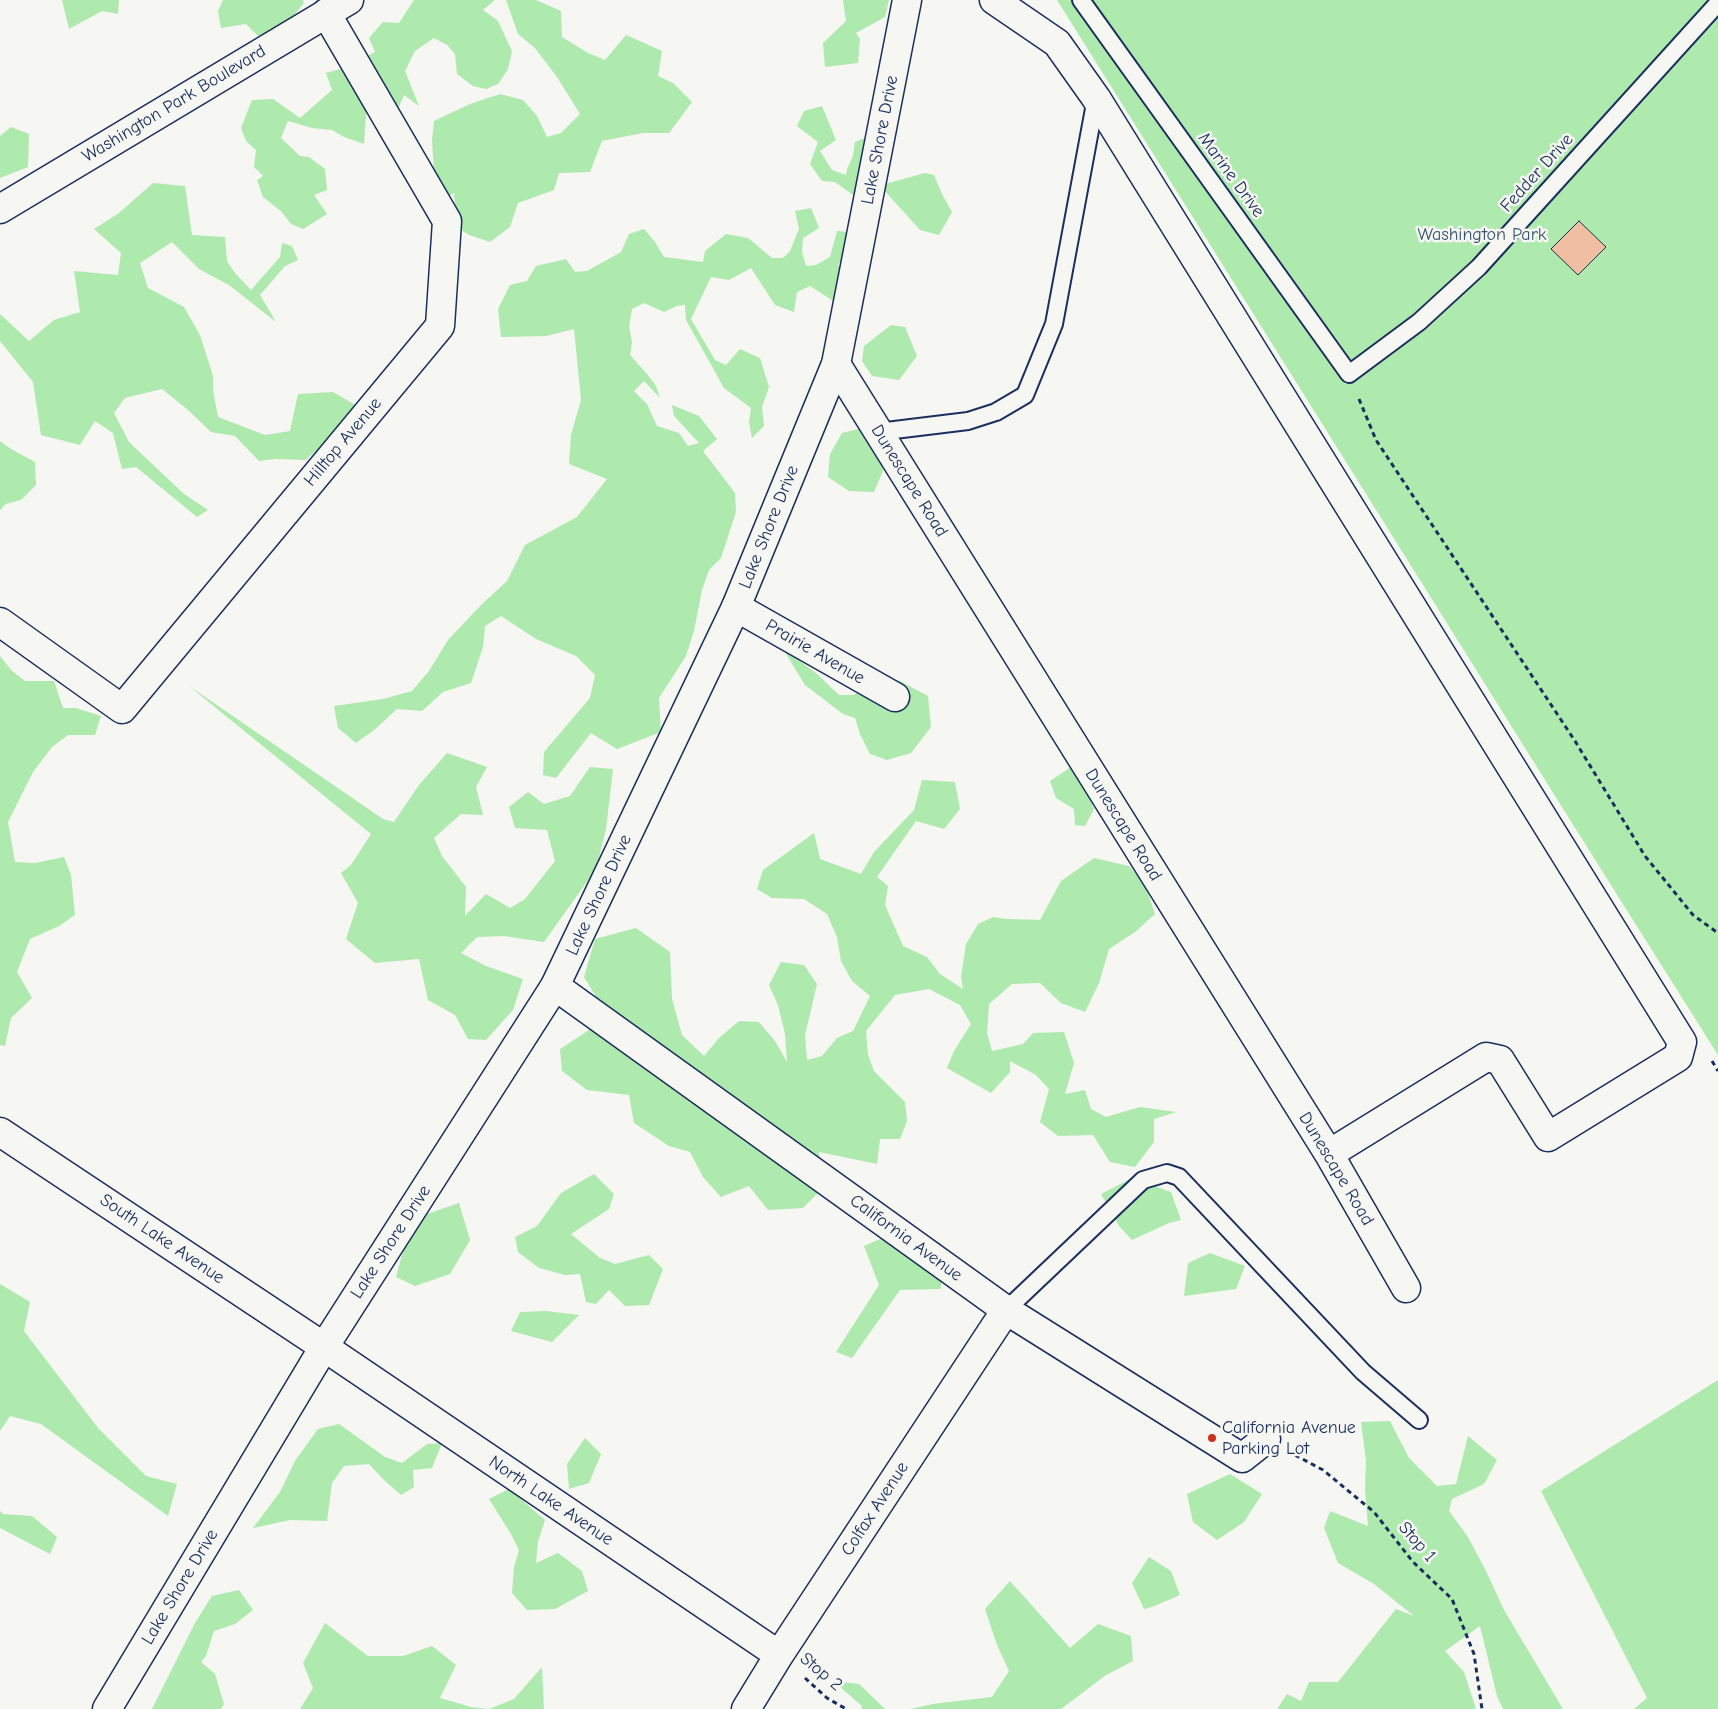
<!DOCTYPE html>
<html>
<head>
<meta charset="utf-8">
<style>
  body { margin:0 }
  canvas { display:block; background:#f6f6f2 }
</style>
</head>
<body>
<canvas width="1718" height="1709"></canvas>
<script>
const ctx = document.querySelector('canvas').getContext('2d');
ctx.lineJoin = 'round';
function paint(path, color) { ctx.fillStyle = color; ctx.fill(path, 'evenodd'); }
const toPath = rows => new Path2D(rows.map(r => 'M' + r).join(''));
function trace(path, color, width, dash) { ctx.strokeStyle = color; ctx.lineWidth = width; ctx.lineCap = dash ? 'butt' : 'round'; ctx.setLineDash(dash || []); ctx.stroke(path); }
function write(font, color, halo, rows, align = 'center') {
  ctx.font = font + ' "Comic Neue",sans-serif'; ctx.lineWidth = 5; ctx.setLineDash([]); ctx.textBaseline = 'middle'; ctx.strokeStyle = halo; ctx.fillStyle = color; for (const [text, x, y, turn = 0] of rows) {
    ctx.save(); ctx.translate(x, y); ctx.rotate((+turn || 0) * Math.PI / 180); ctx.textAlign = isNaN(turn) ? turn : align; if (halo) ctx.strokeText(text, 0, 0); ctx.fillText(text, 0, 0); ctx.restore();
  }
}
const green = toPath([
  [62,0,119,0,118,14,102,11,69,29],
  [223,0,303,0,304,3,286,25,258,36,246,24,221,28,218,11],
  [414,0,495,0,483,10,498,21,512,51,508,69,498,84,486,89,473,86,457,74,455,54,447,45,434,38,415,51,405,71,419,106,404,95,396,114,367,100,364,144,344,137,332,130,312,128,288,121,281,138,300,156,309,157,325,169,327,190,314,195,327,214,303,229,291,224,282,212,263,197,257,180,263,176,254,167,256,150,246,141,241,128,252,100,273,99,300,118,332,90,326,73,347,67,375,52,369,38,383,22,399,23],
  [506,0,536,0,561,11,562,37,588,53,605,60,626,35,662,51,658,76,673,83,692,102,669,133,643,133,602,141,590,172,559,173,554,190,518,203,510,227,490,242,469,235,457,227,454,193,438,202,434,171,432,140,434,121,470,104,500,94,523,100,537,116,547,137,561,133,580,114,557,77,535,48,518,34],
  [843,0,889,0,885,17,856,33,860,39,858,63,825,67,823,43,846,21],
  [1057,0,1718,0,1718,1055,1582,839],
  [822,106,836,140,820,151,832,170,846,175,847,169,853,156,855,142,872,135,885,184,925,173,934,175,943,196,952,212,939,235,920,230,884,190,856,197,835,182,822,181,810,164,818,142,797,126,804,111],
  [11,127,29,134,28,167,0,178,0,136],
  [153,183,185,186,192,235,225,237,227,261,235,273,251,290,280,257,282,243,292,246,298,260,285,266,260,295,276,322,229,285,199,269,172,242,140,263,148,288,184,307,200,335,213,376,213,390,218,417,265,435,290,431,298,394,333,392,357,406,340,432,305,460,275,459,259,461,235,436,211,432,187,409,162,389,125,398,114,413,129,442,184,494,208,510,197,517,136,467,122,469,113,433,95,421,80,445,41,435,33,382,0,341,0,314,29,341,54,320,80,312,74,271,118,275,121,253,94,229,119,213],
  [811,208,819,228,803,238,802,252,806,266,816,265,830,257,837,231,849,232,848,257,838,264,847,283,835,302,810,286,797,292,794,312,775,305,751,268,729,280,711,277,691,319,715,360,726,365,740,349,760,358,769,387,762,407,764,426,752,438,749,422,751,408,724,388,686,320,685,305,677,306,664,312,644,303,632,309,629,327,632,342,630,355,647,374,656,386,660,398,644,381,634,391,647,404,657,426,679,433,688,446,699,443,674,416,672,405,699,416,717,439,703,451,735,493,736,512,721,558,709,570,702,590,694,631,686,656,659,698,661,732,617,749,591,733,556,778,543,775,544,752,590,698,595,675,576,656,536,639,501,616,485,626,483,647,471,683,443,692,422,711,397,709,374,730,356,743,338,728,334,706,383,699,412,691,429,671,448,640,482,604,507,581,525,545,577,517,607,479,569,464,571,435,581,400,574,329,546,336,501,337,498,309,510,285,527,281,536,266,566,259,575,272,587,271,621,252,629,234,644,229,655,242,664,257,703,262,705,251,726,234,748,238,772,258,783,258,790,251,799,229,795,211],
  [891,325,905,327,917,356,899,380,872,376,862,361,864,346],
  [862,428,885,466,874,492,849,491,828,477,830,454,842,433],
  [0,441,11,449,35,462,36,485,21,500,6,504,0,510],
  [783,649,816,673,839,695,854,695,877,677,900,681,928,696,931,727,911,753,887,760,870,754,860,734,855,718,843,714,805,685],
  [0,656,12,671,25,681,54,681,63,708,76,708,101,716,95,735,68,735,52,747,33,772,8,822,15,862,35,863,64,857,71,875,75,915,59,926,30,939,17,972,32,998,11,1018,5,1046,0,1045],
  [189,686,383,819,394,822,419,785,447,753,487,767,476,787,483,815,461,814,434,838,442,856,466,887,465,916,486,894,510,908,525,899,555,861,547,830,515,828,509,807,528,792,544,804,570,796,590,767,613,769,606,829,596,869,544,942,504,936,477,937,461,953,486,966,523,979,513,1010,486,1040,468,1039,455,1015,428,1000,419,959,375,963,346,939,358,903,341,873,351,865,371,834],
  [1071,767,1083,785,1094,809,1085,826,1075,825,1074,809,1056,798,1050,781],
  [922,780,955,782,960,809,944,829,916,821,877,877,888,886,885,905,903,946,927,957,940,974,963,989,961,977,966,944,978,924,993,917,1007,919,1040,920,1061,881,1094,858,1129,866,1145,884,1155,914,1135,932,1109,949,1099,983,1085,1012,1061,1003,1040,983,1012,984,989,1004,987,1033,992,1051,1023,1044,1033,1033,1064,1032,1074,1063,1065,1094,1085,1090,1091,1109,1106,1117,1140,1107,1176,1112,1154,1119,1154,1142,1135,1167,1110,1162,1093,1135,1058,1136,1040,1122,1049,1089,1036,1075,1010,1061,1010,1072,991,1093,947,1068,954,1051,971,1024,960,1005,929,989,895,995,866,1031,868,1055,874,1071,905,1102,907,1121,900,1139,880,1139,877,1164,819,1152,823,1188,803,1208,768,1210,749,1186,721,1197,703,1177,690,1152,669,1146,634,1123,629,1095,587,1090,562,1071,560,1049,589,1030,598,1000,584,977,595,939,636,928,670,952,672,999,682,1035,704,1056,719,1038,739,1021,759,1022,775,1041,787,1062,785,1034,778,1005,769,985,781,962,804,965,817,984,805,1035,807,1060,822,1056,837,1038,853,1031,870,996,852,981,841,961,837,937,827,914,804,899,772,898,757,889,763,870,814,833,820,859,861,874,874,852,914,810],
  [594,1174,614,1194,609,1209,571,1234,600,1258,615,1264,649,1255,663,1269,649,1305,625,1306,609,1290,596,1304,586,1302,580,1274,565,1275,539,1268,518,1252,515,1237,537,1226,561,1193],
  [1132,1178,1171,1192,1181,1220,1169,1223,1132,1240,1119,1226,1101,1194],
  [459,1203,470,1240,450,1274,415,1286,396,1277,404,1248,424,1215],
  [908,1227,942,1244,941,1289,900,1290,852,1358,836,1352,879,1285,864,1246],
  [1210,1253,1245,1266,1236,1289,1184,1296,1188,1263],
  [0,1284,30,1302,24,1331,98,1428,146,1476,177,1484,168,1516,41,1424,10,1416,0,1431],
  [546,1311,579,1315,552,1342,511,1331,520,1312],
  [1718,1380,1718,1709,1634,1709,1647,1698,1541,1491],
  [1390,1421,1409,1458,1437,1486,1456,1484,1468,1436,1497,1460,1484,1484,1452,1499,1449,1511,1468,1537,1487,1573,1504,1610,1563,1709,1503,1709,1497,1696,1480,1626,1445,1651,1464,1672,1476,1709,1277,1709,1287,1694,1301,1701,1309,1682,1338,1682,1396,1609,1414,1616,1374,1584,1338,1563,1324,1528,1330,1511,1368,1526,1365,1489,1366,1461,1361,1422],
  [339,1424,385,1457,402,1463,427,1444,442,1443,432,1468,413,1470,414,1487,401,1495,384,1480,369,1464,344,1466,332,1483,327,1521,290,1520,253,1528,280,1492,295,1461,318,1429],
  [585,1438,601,1454,589,1483,569,1489,567,1464],
  [1230,1474,1262,1494,1244,1522,1217,1540,1193,1522,1187,1494],
  [509,1489,545,1520,538,1542,536,1563,558,1553,582,1571,588,1591,555,1609,527,1610,512,1593,514,1567,519,1550,511,1534,489,1499],
  [0,1511,3,1514,32,1516,57,1537,50,1554,0,1528],
  [1149,1557,1171,1571,1180,1595,1152,1607,1144,1609,1132,1583],
  [1010,1581,1070,1648,1098,1624,1131,1636,1133,1661,1106,1675,1061,1709,910,1709,933,1704,992,1697,1009,1671,997,1645,985,1609],
  [239,1590,253,1610,235,1624,214,1631,206,1656,201,1662,215,1674,224,1704,221,1709,152,1709,195,1623,212,1596],
  [325,1623,368,1656,403,1656,432,1646,456,1665,440,1698,471,1707,489,1709,514,1699,542,1667,544,1709,300,1709,313,1688,303,1663],
  [833,1681,859,1684,885,1709,861,1709,862,1706]
]);
const building = toPath([
  [1579,221,1606,247,1578,275,1551,249,1579,221]
]);
const path = toPath([
  [1359,399,1376,440,1575,741,1645,856,1693,915,1718,933],
  [1712,1061,1718,1071],
  [1295,1455,1323,1470,1374,1512,1413,1562,1452,1599,1474,1654,1482,1709],
  [805,1678,827,1698,846,1709]
]);
const lane = toPath([
  [1081,0,1349,374,1419,322,1479,267,1718,3],
  [878,432,968,421,996,412,1025,395,1054,324,1096,98],
  [1006,1310,1143,1180,1167,1173,1179,1177,1363,1372,1419,1420]
]);
const street = toPath([
  [994,0,1057,43,1096,98,1682,1042,1678,1057,1548,1137,1500,1060,1486,1057,1329,1154],
  [0,209,349,0],
  [836,364,1329,1154,1406,1288],
  [736,607,895,697],
  [0,622,122,709,440,326,447,221,326,13],
  [555,986,1006,1310,1242,1458,1266,1439],
  [324,1347,779,1655],
  [746,1709,779,1655,1006,1310]
]);
const secondary = toPath([
  [0,1132,324,1347],
  [107,1709,324,1347,555,986,736,607,836,364,907,0]
]);
const markers = [
  [1212,1438,5,"#c8321e"]
];
const streetNames = [
  ["Washington Park Boulevard",174,104,-31],
  ["Lake Shore Drive",880,140,-79],
  ["Fedder Drive",1537,173,-48],
  ["Marine Drive",1231,175,54],
  ["Hilltop Avenue",343,442,-50],
  ["Dunescape Road",909,481,58],
  ["Lake Shore Drive",769,527,-68],
  ["Prairie Avenue",815,652,30],
  ["Dunescape Road",1123,825,58],
  ["Lake Shore Drive",599,895,-65],
  ["Dunescape Road",1336,1169,59],
  ["California Avenue",906,1238,36],
  ["South Lake Avenue",162,1239,34],
  ["Lake Shore Drive",391,1242,-57],
  ["North Lake Avenue",551,1501,34],
  ["Colfax Avenue",875,1509,-57],
  ["Stop 1",1417,1542,49],
  ["Lake Shore Drive",180,1587,-59],
  ["Stop 2",821,1672,40]
];
const parkNames = [
  ["Washington Park",1482,235]
];
const poiNames = [
  ["California Avenue",1222,1428],
  ["Parking Lot",1222,1449]
];
paint(green, '#aee9ae');
paint(building, '#f0bea0');
trace(building, '#1b2f5e', 1);
trace(lane, '#1b2f5e', 20);
trace(street, '#1b2f5e', 31);
trace(secondary, '#1b2f5e', 31);
trace(path, '#1b2f5e', 3, [5, 4]);
trace(lane, '#f6f6f2', 16);
trace(street, '#f6f6f2', 28);
trace(secondary, '#f6f6f2', 28);
for (const [x, y, r, color] of markers) { const dot = new Path2D(); dot.arc(x, y, r, 0, 2 * Math.PI); ctx.fillStyle = color; ctx.fill(dot); trace(dot, '#f6f6f2', 2); }
write('18px', '#1b2f5e', '#f6f6f2', streetNames);
write('18px', '#38546e', '#f6f6f2', parkNames);
write('18px', '#1b2f5e', '#f6f6f2', poiNames, 'left');
</script>
</body>
</html>
